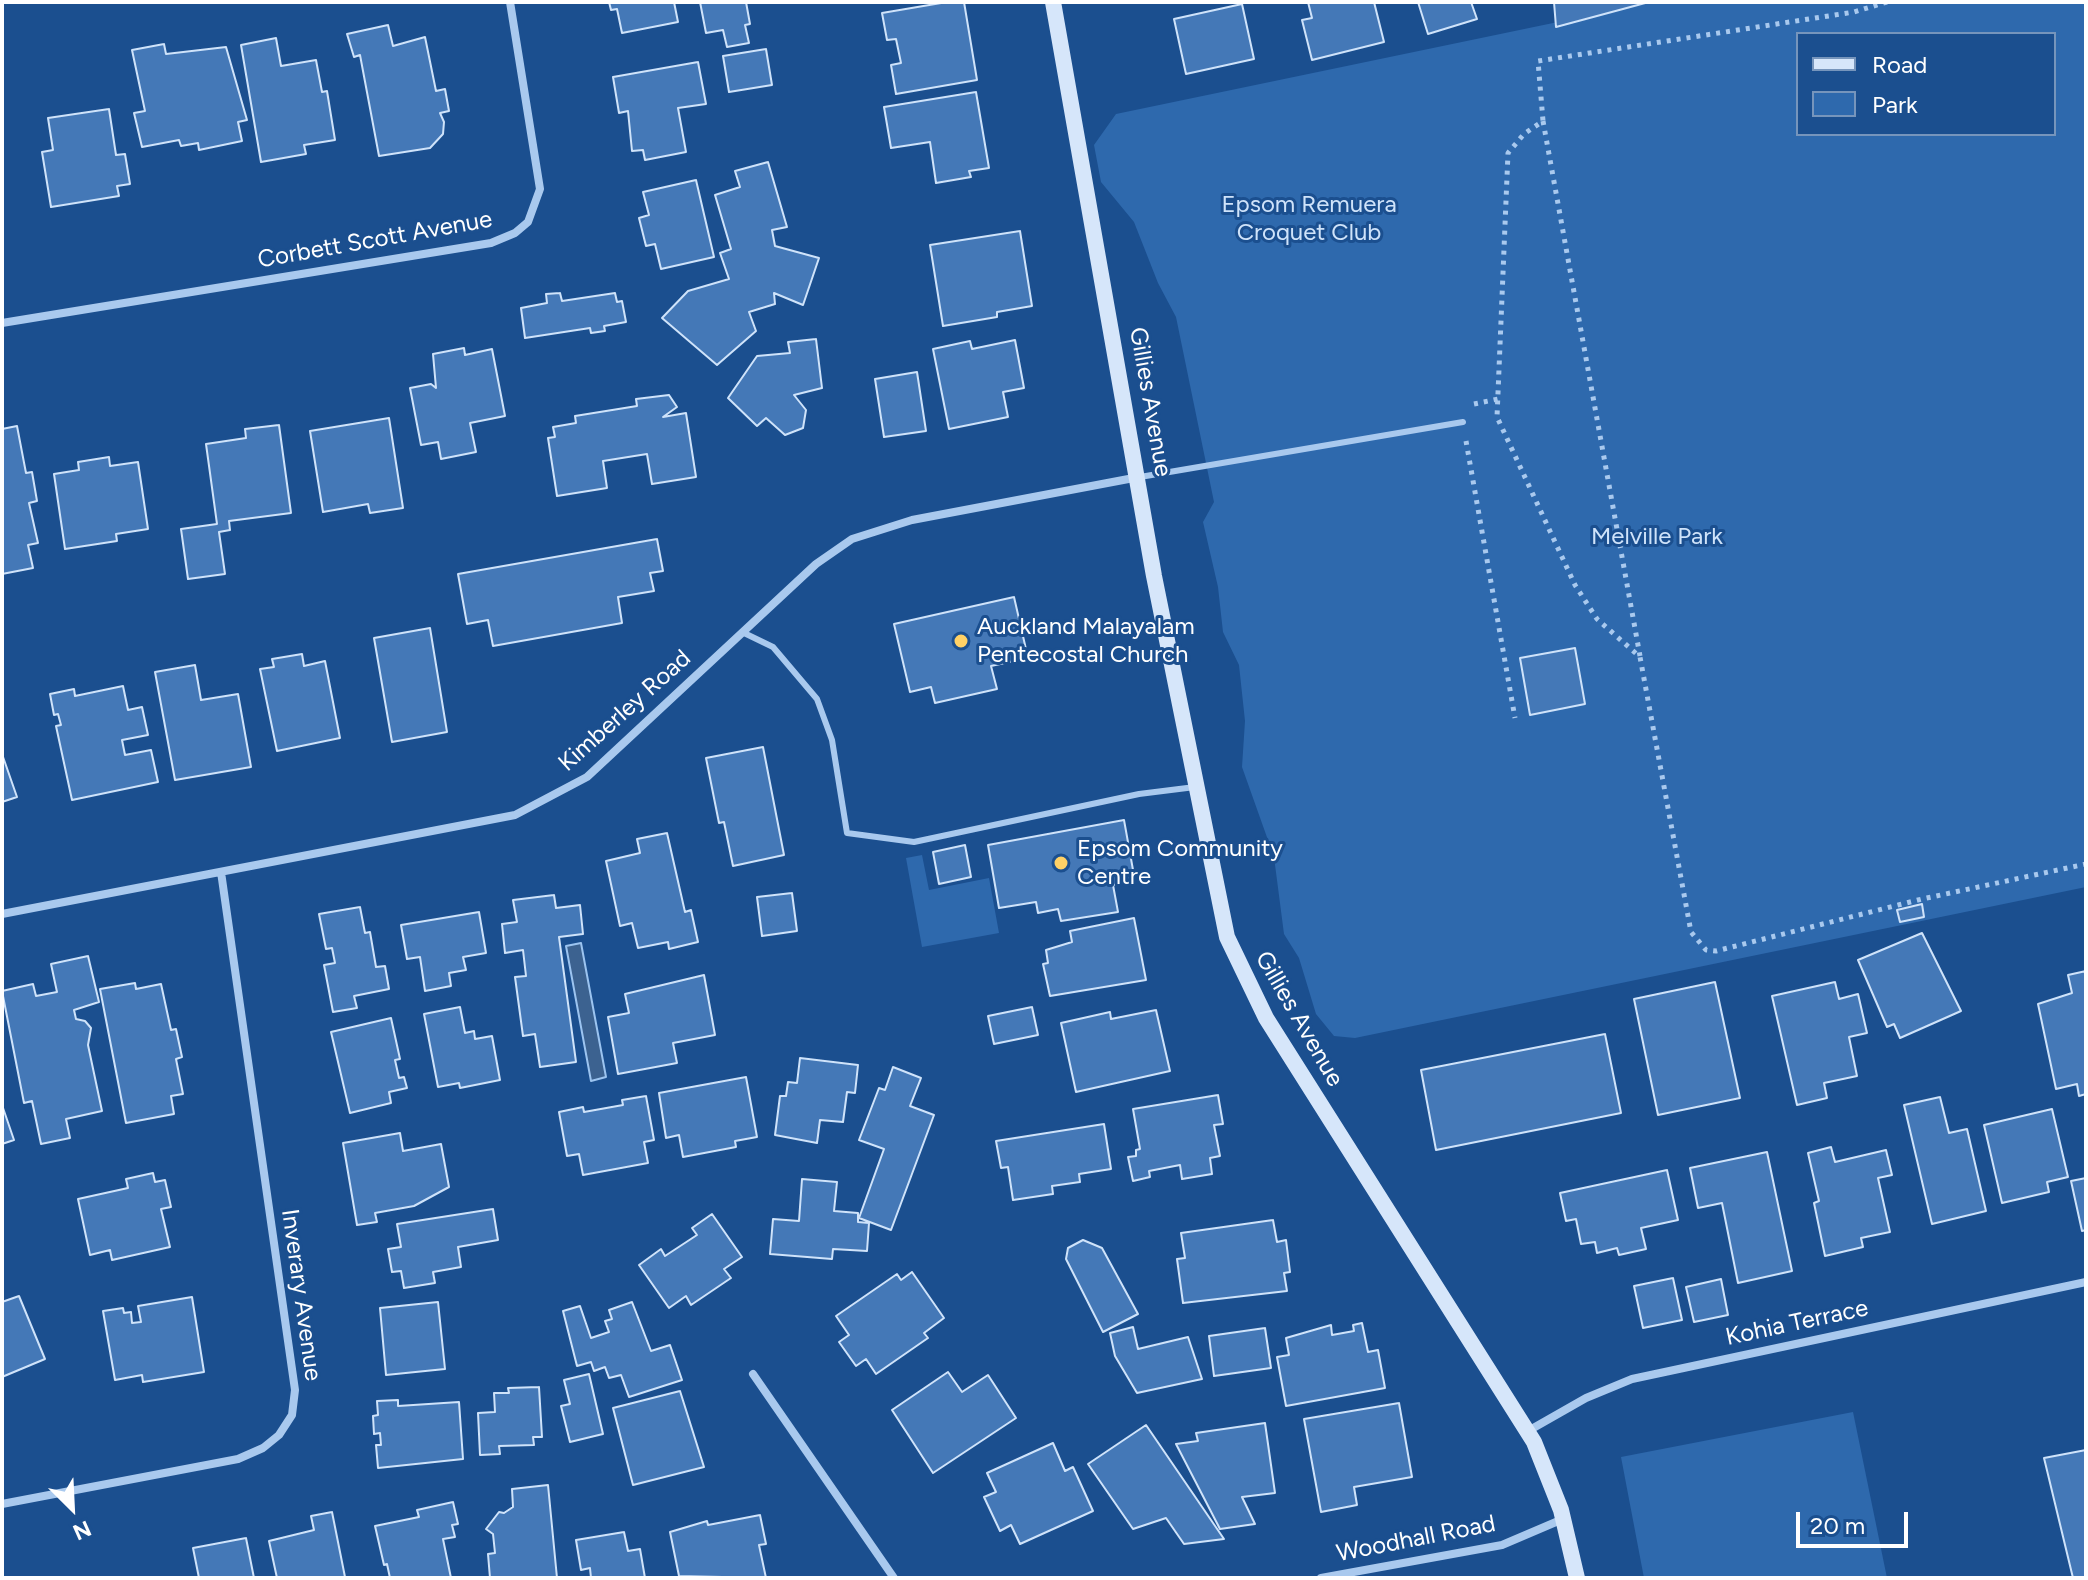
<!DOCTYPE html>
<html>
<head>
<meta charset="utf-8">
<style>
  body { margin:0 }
  #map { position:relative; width:2088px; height:1580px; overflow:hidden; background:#1b4f8f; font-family:Figtree,sans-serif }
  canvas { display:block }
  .frame { position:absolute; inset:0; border:4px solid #fff; pointer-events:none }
  .legend { position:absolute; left:1796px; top:32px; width:260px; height:104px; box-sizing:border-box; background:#1b4f8f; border:2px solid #7695bc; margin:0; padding:10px 14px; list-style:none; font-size:24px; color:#fff }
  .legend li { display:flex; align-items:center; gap:16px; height:40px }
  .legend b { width:40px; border:2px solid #7695bc }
  .north { position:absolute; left:32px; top:1468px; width:80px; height:80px; -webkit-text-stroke:6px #1b4f8f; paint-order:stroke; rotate:156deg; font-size:22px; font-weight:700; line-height:32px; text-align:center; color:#fff }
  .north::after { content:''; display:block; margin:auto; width:28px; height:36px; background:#fff; clip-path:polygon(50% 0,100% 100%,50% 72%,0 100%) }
  .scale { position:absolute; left:1796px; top:1512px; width:112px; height:36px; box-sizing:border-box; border:4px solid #fff; border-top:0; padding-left:10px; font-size:24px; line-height:28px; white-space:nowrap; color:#fff; -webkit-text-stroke:6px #1b4f8f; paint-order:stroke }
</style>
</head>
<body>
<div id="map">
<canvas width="2088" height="1580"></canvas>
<div class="frame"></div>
<ul class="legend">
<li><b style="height:10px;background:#d6e6fa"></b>Road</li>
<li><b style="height:22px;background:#2e69ad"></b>Park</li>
</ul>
<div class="north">N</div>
<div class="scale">20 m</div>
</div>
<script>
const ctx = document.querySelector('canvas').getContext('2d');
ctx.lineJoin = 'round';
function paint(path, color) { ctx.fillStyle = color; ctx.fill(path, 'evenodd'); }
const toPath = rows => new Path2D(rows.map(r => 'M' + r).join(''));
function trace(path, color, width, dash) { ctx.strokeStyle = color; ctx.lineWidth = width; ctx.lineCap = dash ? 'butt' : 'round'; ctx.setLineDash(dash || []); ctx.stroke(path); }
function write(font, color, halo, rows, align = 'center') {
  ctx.font = font + ' Figtree,sans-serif'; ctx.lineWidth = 6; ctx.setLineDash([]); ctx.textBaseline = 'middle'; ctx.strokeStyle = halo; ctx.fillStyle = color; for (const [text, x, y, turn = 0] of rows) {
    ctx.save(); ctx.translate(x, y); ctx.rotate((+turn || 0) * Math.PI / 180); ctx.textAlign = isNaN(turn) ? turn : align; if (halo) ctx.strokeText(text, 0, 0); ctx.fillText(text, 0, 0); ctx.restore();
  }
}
const green = toPath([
  [1654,2,2086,2,2086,887,1355,1038,1334,1036,1316,1014,1299,958,1284,934,1274,857,1242,767,1245,721,1239,665,1223,632,1218,587,1203,522,1214,502,1176,317,1158,283,1134,222,1101,182,1094,145,1116,114],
  [1798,34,2054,34,2054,134,1798,134],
  [922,855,929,890,989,878,999,933,922,947,906,858],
  [1853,1412,1887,1578,1644,1578,1621,1457]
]);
const water = toPath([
  [581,943,606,1077,591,1081,566,946,581,943]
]);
const building = toPath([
  [609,2,674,2,678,22,622,33,617,9,611,10,609,2],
  [700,2,746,2,750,24,745,25,749,43,727,47,723,30,706,33,700,2],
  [947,2,964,2,977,80,896,94,891,65,901,63,896,39,887,40,882,13,947,2],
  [1308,2,1374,2,1384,42,1312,60,1302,20,1312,18,1308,2],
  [1418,2,1471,2,1477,19,1428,34,1418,2],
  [1554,2,1649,2,1556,27,1554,2],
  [1242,4,1254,59,1186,74,1174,19,1242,4],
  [388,25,393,46,425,37,436,91,445,89,449,111,440,113,444,122,443,134,430,148,379,156,360,55,354,57,347,34,388,25],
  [276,38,281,66,316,60,322,92,327,91,335,140,304,145,306,154,261,162,241,45,276,38],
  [164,44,166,54,226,47,247,120,238,122,242,141,199,150,198,143,181,146,179,140,142,147,134,113,145,111,132,50,164,44],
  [766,49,772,85,729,92,723,56,766,49],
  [698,62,706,104,678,108,686,152,645,160,643,150,632,151,628,111,619,113,613,77,698,62],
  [976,92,989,168,969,171,971,177,936,183,930,142,891,148,884,107,976,92],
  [109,109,116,155,125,154,130,184,117,186,119,196,51,207,42,152,53,150,48,118,109,109],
  [768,162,787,227,772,230,775,246,819,258,803,305,774,293,775,304,749,312,756,331,717,365,662,318,688,291,729,279,720,253,731,249,715,195,740,187,735,171,768,162],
  [696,180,714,257,661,269,655,244,646,246,639,218,649,215,643,192,696,180],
  [1020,231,1032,306,997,312,997,317,943,326,930,245,1020,231],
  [560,293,562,301,615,293,617,302,622,301,626,322,604,326,605,331,591,333,590,328,525,338,521,308,547,303,546,294,560,293],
  [816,339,822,388,794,395,806,410,803,428,785,435,766,418,757,426,728,398,757,356,790,353,788,342,816,339],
  [1015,340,1024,388,1003,392,1008,417,949,429,933,349,970,341,972,349,1015,340],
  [464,348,465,355,492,349,505,416,470,423,476,452,441,459,438,442,421,445,410,388,431,384,436,388,433,354,464,348],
  [917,372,926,431,884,437,875,379,917,372],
  [669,395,677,407,663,417,686,413,696,477,652,484,647,454,603,461,607,488,557,496,548,438,555,437,553,427,576,423,575,416,637,406,636,399,669,395],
  [389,418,403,508,370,513,368,504,323,512,310,431,389,418],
  [279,425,291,513,229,521,230,530,219,532,225,574,188,579,181,529,217,524,206,444,246,438,245,429,279,425],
  [17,426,26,473,32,472,37,501,29,503,38,543,28,545,33,568,2,574,2,429,17,426],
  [109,457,110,466,138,462,148,529,116,534,117,541,65,549,54,474,79,470,78,462,109,457],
  [657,539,663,571,650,573,654,591,618,597,622,623,493,646,488,620,467,624,458,574,657,539],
  [1014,597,1028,658,991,666,997,689,935,703,931,687,910,692,894,624,1014,597],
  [430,628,447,732,392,742,374,638,430,628],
  [1575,648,1585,704,1530,715,1520,658,1575,648],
  [302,654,304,666,325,661,340,738,277,751,260,669,274,667,272,659,302,654],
  [195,665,201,700,238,694,251,767,175,780,155,672,195,665],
  [123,686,128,710,142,707,148,735,122,740,125,755,151,750,158,782,72,800,56,726,61,725,58,714,54,715,50,694,74,689,75,696,123,686],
  [763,747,784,855,733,866,724,822,719,823,706,758,763,747],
  [2,754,17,797,2,802,2,754],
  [1124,820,1135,881,1113,885,1118,912,1061,921,1058,909,1038,913,1036,902,999,908,988,845,1124,820],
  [667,833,685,912,691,910,698,942,669,949,668,942,638,948,632,923,620,926,606,861,640,853,637,839,667,833],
  [965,845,971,877,939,884,933,852,965,845],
  [792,893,797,931,762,936,757,897,792,893],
  [554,895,556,908,580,905,583,934,559,937,576,1062,540,1067,535,1034,523,1036,515,977,526,976,523,950,505,953,502,924,517,922,513,900,554,895],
  [1922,904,1924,917,1900,922,1897,910,1922,904],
  [360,907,365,933,370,932,376,967,385,966,389,989,354,996,357,1008,333,1012,324,965,335,963,332,948,326,949,319,914,360,907],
  [479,912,486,953,463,957,466,970,449,973,451,986,425,991,420,957,407,959,401,925,479,912],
  [1134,918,1146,980,1050,996,1043,964,1048,963,1046,950,1072,942,1070,931,1134,918],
  [1922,933,1961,1011,1900,1038,1894,1024,1887,1027,1858,960,1922,933],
  [88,956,99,1002,74,1010,76,1019,85,1021,91,1028,88,1045,102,1111,66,1119,70,1138,41,1144,32,1101,24,1103,2,991,33,984,36,996,57,992,51,964,88,956],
  [2086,971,2086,1094,2079,1096,2077,1084,2056,1089,2038,1004,2072,993,2068,975,2086,971],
  [704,975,715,1035,673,1043,677,1063,618,1074,608,1017,629,1013,625,994,704,975],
  [1715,982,1740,1098,1658,1115,1634,999,1715,982],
  [1835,982,1839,999,1858,994,1867,1033,1849,1037,1857,1076,1824,1083,1827,1098,1797,1105,1772,996,1835,982],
  [135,983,136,989,161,984,171,1030,176,1029,182,1057,176,1059,183,1094,171,1096,174,1114,126,1123,100,989,135,983],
  [460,1007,465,1033,474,1031,475,1039,492,1036,500,1080,460,1088,459,1083,438,1087,424,1014,460,1007],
  [1032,1007,1038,1035,994,1044,988,1016,1032,1007],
  [1156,1010,1170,1071,1076,1092,1061,1023,1110,1012,1111,1019,1156,1010],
  [391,1018,400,1059,395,1060,399,1078,404,1077,407,1088,389,1092,391,1103,350,1113,331,1032,391,1018],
  [1605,1034,1621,1113,1436,1150,1421,1070,1605,1034],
  [800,1058,858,1065,855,1093,847,1092,843,1122,820,1120,817,1143,775,1135,780,1096,786,1096,788,1082,797,1083,800,1058],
  [893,1067,921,1078,910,1106,934,1115,891,1230,859,1218,884,1149,859,1140,879,1088,885,1090,893,1067],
  [746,1077,757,1137,735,1141,736,1147,683,1157,679,1135,666,1138,659,1093,746,1077],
  [1218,1095,1223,1124,1214,1125,1220,1156,1210,1158,1212,1174,1182,1179,1180,1165,1149,1171,1150,1177,1133,1181,1128,1157,1136,1156,1136,1150,1140,1149,1133,1109,1218,1095],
  [646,1096,654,1140,644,1142,648,1163,583,1175,579,1154,567,1156,559,1112,583,1107,584,1112,623,1105,622,1100,646,1096],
  [1940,1097,1949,1133,1967,1129,1986,1211,1932,1224,1904,1105,1940,1097],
  [2,1105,14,1140,2,1144,2,1105],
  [2052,1109,2068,1177,2047,1182,2049,1192,2002,1203,1984,1125,2052,1109],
  [1104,1124,1111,1169,1079,1174,1080,1182,1052,1186,1053,1194,1013,1200,1008,1167,1001,1168,996,1141,1104,1124],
  [400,1133,403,1151,441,1144,449,1187,414,1206,375,1213,377,1222,357,1225,343,1143,400,1133],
  [1831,1147,1835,1162,1886,1150,1892,1175,1878,1178,1890,1232,1861,1238,1863,1247,1825,1256,1814,1203,1819,1201,1808,1153,1831,1147],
  [1767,1152,1792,1271,1738,1283,1722,1203,1698,1208,1690,1168,1767,1152],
  [1667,1170,1678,1220,1641,1228,1646,1249,1619,1255,1617,1248,1597,1253,1595,1242,1581,1244,1576,1219,1566,1221,1560,1193,1667,1170],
  [153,1173,155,1182,165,1180,171,1207,161,1209,170,1247,112,1260,110,1250,90,1255,78,1199,128,1188,126,1179,153,1173],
  [2086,1178,2086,1230,2082,1231,2071,1181,2086,1178],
  [802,1179,837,1182,834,1211,858,1213,858,1222,869,1223,867,1251,833,1249,832,1259,770,1254,773,1219,799,1221,802,1179],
  [493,1209,498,1240,458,1247,461,1267,433,1272,435,1283,404,1288,401,1271,392,1272,388,1249,401,1247,397,1224,493,1209],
  [712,1214,742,1257,724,1269,731,1278,691,1305,686,1296,669,1308,639,1265,661,1249,665,1256,697,1235,692,1228,712,1214],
  [1273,1220,1277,1242,1286,1240,1290,1272,1284,1273,1287,1291,1183,1303,1177,1259,1185,1258,1181,1233,1273,1220],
  [1083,1240,1102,1248,1138,1314,1103,1332,1066,1259,1068,1248,1083,1240],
  [912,1272,944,1318,924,1333,928,1338,876,1374,866,1359,856,1366,839,1342,849,1335,836,1316,897,1274,901,1280,912,1272],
  [1673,1278,1682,1320,1643,1328,1634,1286,1673,1278],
  [1721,1279,1728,1315,1694,1322,1686,1287,1721,1279],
  [19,1296,45,1359,2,1377,2,1302,19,1296],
  [192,1297,204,1372,143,1382,142,1375,115,1380,103,1311,123,1308,124,1313,131,1312,132,1323,141,1322,138,1306,192,1297],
  [438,1302,445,1369,386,1375,380,1308,438,1302],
  [632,1302,651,1351,670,1345,682,1380,629,1397,621,1375,609,1378,605,1367,594,1371,591,1362,577,1366,563,1311,580,1306,591,1338,609,1332,605,1321,612,1319,609,1310,632,1302],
  [1362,1323,1368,1352,1378,1350,1385,1388,1286,1406,1277,1357,1289,1355,1286,1338,1331,1325,1332,1335,1354,1331,1353,1325,1362,1323],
  [1133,1327,1138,1349,1188,1337,1202,1379,1137,1393,1115,1356,1110,1333,1133,1327],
  [1265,1328,1271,1368,1214,1376,1209,1336,1265,1328],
  [948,1372,962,1392,988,1375,1016,1418,933,1473,892,1410,948,1372],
  [589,1374,603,1434,570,1442,561,1406,570,1404,564,1380,589,1374],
  [539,1387,542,1437,533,1437,534,1445,499,1446,500,1454,480,1455,478,1413,495,1412,494,1393,509,1393,508,1388,539,1387],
  [680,1391,704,1467,633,1485,613,1408,680,1391],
  [398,1400,398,1406,459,1402,463,1459,378,1468,376,1445,381,1445,380,1433,374,1434,373,1416,378,1415,377,1401,398,1400],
  [1399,1403,1412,1477,1354,1487,1357,1505,1321,1512,1304,1419,1399,1403],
  [1265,1423,1275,1493,1242,1497,1255,1524,1220,1529,1176,1444,1198,1441,1196,1433,1265,1423],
  [1146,1425,1224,1539,1184,1544,1166,1518,1133,1529,1088,1464,1146,1425],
  [1053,1443,1065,1471,1073,1467,1093,1511,1020,1544,1011,1525,1000,1531,984,1497,996,1492,987,1473,1053,1443],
  [2086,1450,2086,1578,2073,1578,2044,1458,2086,1450],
  [548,1485,557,1578,490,1578,488,1554,495,1553,493,1534,486,1529,499,1512,504,1513,513,1507,512,1489,548,1485],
  [453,1502,458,1524,452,1525,455,1537,443,1539,451,1578,390,1578,387,1564,384,1565,375,1526,419,1517,417,1510,453,1502],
  [332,1512,345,1577,277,1578,269,1541,314,1530,311,1516,332,1512],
  [760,1515,766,1544,759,1545,766,1578,679,1576,670,1532,707,1521,708,1525,760,1515],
  [624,1532,628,1551,640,1549,645,1578,591,1578,590,1568,581,1570,576,1540,624,1532],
  [246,1538,254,1578,199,1578,193,1548,246,1538]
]);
const path = toPath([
  [1887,2,1854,12,1538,61,1543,121,1524,134,1508,153,1497,417,1575,585,1597,619,1640,657,1691,932,1706,950,1716,951,1922,899,2086,864],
  [1543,121,1640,656],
  [1474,404,1498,399],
  [1466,441,1515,718]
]);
const service = toPath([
  [1140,477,1463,422],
  [742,632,773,647,817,699,832,740,847,833,914,842,1139,794,1195,787]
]);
const minor = toPath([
  [2,323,491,243,515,233,528,222,540,189,510,2],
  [2,914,515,815,587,777,816,564,852,539,912,520,1139,477],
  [753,1374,894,1578],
  [1528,1431,1586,1398,1632,1379,2086,1282],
  [2,1504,238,1459,263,1448,279,1435,292,1415,295,1390,221,872],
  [1321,1578,1502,1545,1563,1519]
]);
const secondary = toPath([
  [1053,2,1154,576,1227,937,1266,1018,1534,1442,1561,1510,1577,1578]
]);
const markers = [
  [961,641,8,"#ffd166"],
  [1061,863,8,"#ffd166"]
];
const parkNames = [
  ["Epsom Remuera",1309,205],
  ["Croquet Club",1309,233],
  ["Melville Park",1657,537]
];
const streetNames = [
  ["Corbett Scott Avenue",375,240,-10],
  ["Gillies Avenue",1150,402,80],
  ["Kimberley Road",625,711,-42],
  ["Gillies Avenue",1299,1019,60],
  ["Inverary Avenue",301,1295,82],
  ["Kohia Terrace",1797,1323,-12],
  ["Woodhall Road",1416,1539,-11]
];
const poiNames = [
  ["Auckland Malayalam",977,627],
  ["Pentecostal Church",977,655],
  ["Epsom Community",1077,849],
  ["Centre",1077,877]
];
paint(green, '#2e69ad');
paint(water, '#3c6290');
trace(water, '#9cc4f0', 2);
paint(building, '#4478b7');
trace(building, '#cfe3fa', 2);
trace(path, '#a9c9ee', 5, [4, 6]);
trace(service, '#a9c9ee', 6);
trace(minor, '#a9c9ee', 8);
trace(secondary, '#d6e6fa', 16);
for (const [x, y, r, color] of markers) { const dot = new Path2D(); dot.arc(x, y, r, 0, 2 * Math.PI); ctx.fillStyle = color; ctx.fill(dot); trace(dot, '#1b4f8f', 3); }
write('24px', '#cfe3fa', '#1b4f8f', parkNames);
write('24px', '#fff', '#1b4f8f', streetNames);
write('24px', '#fff', '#1b4f8f', poiNames, 'left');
</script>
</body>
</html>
